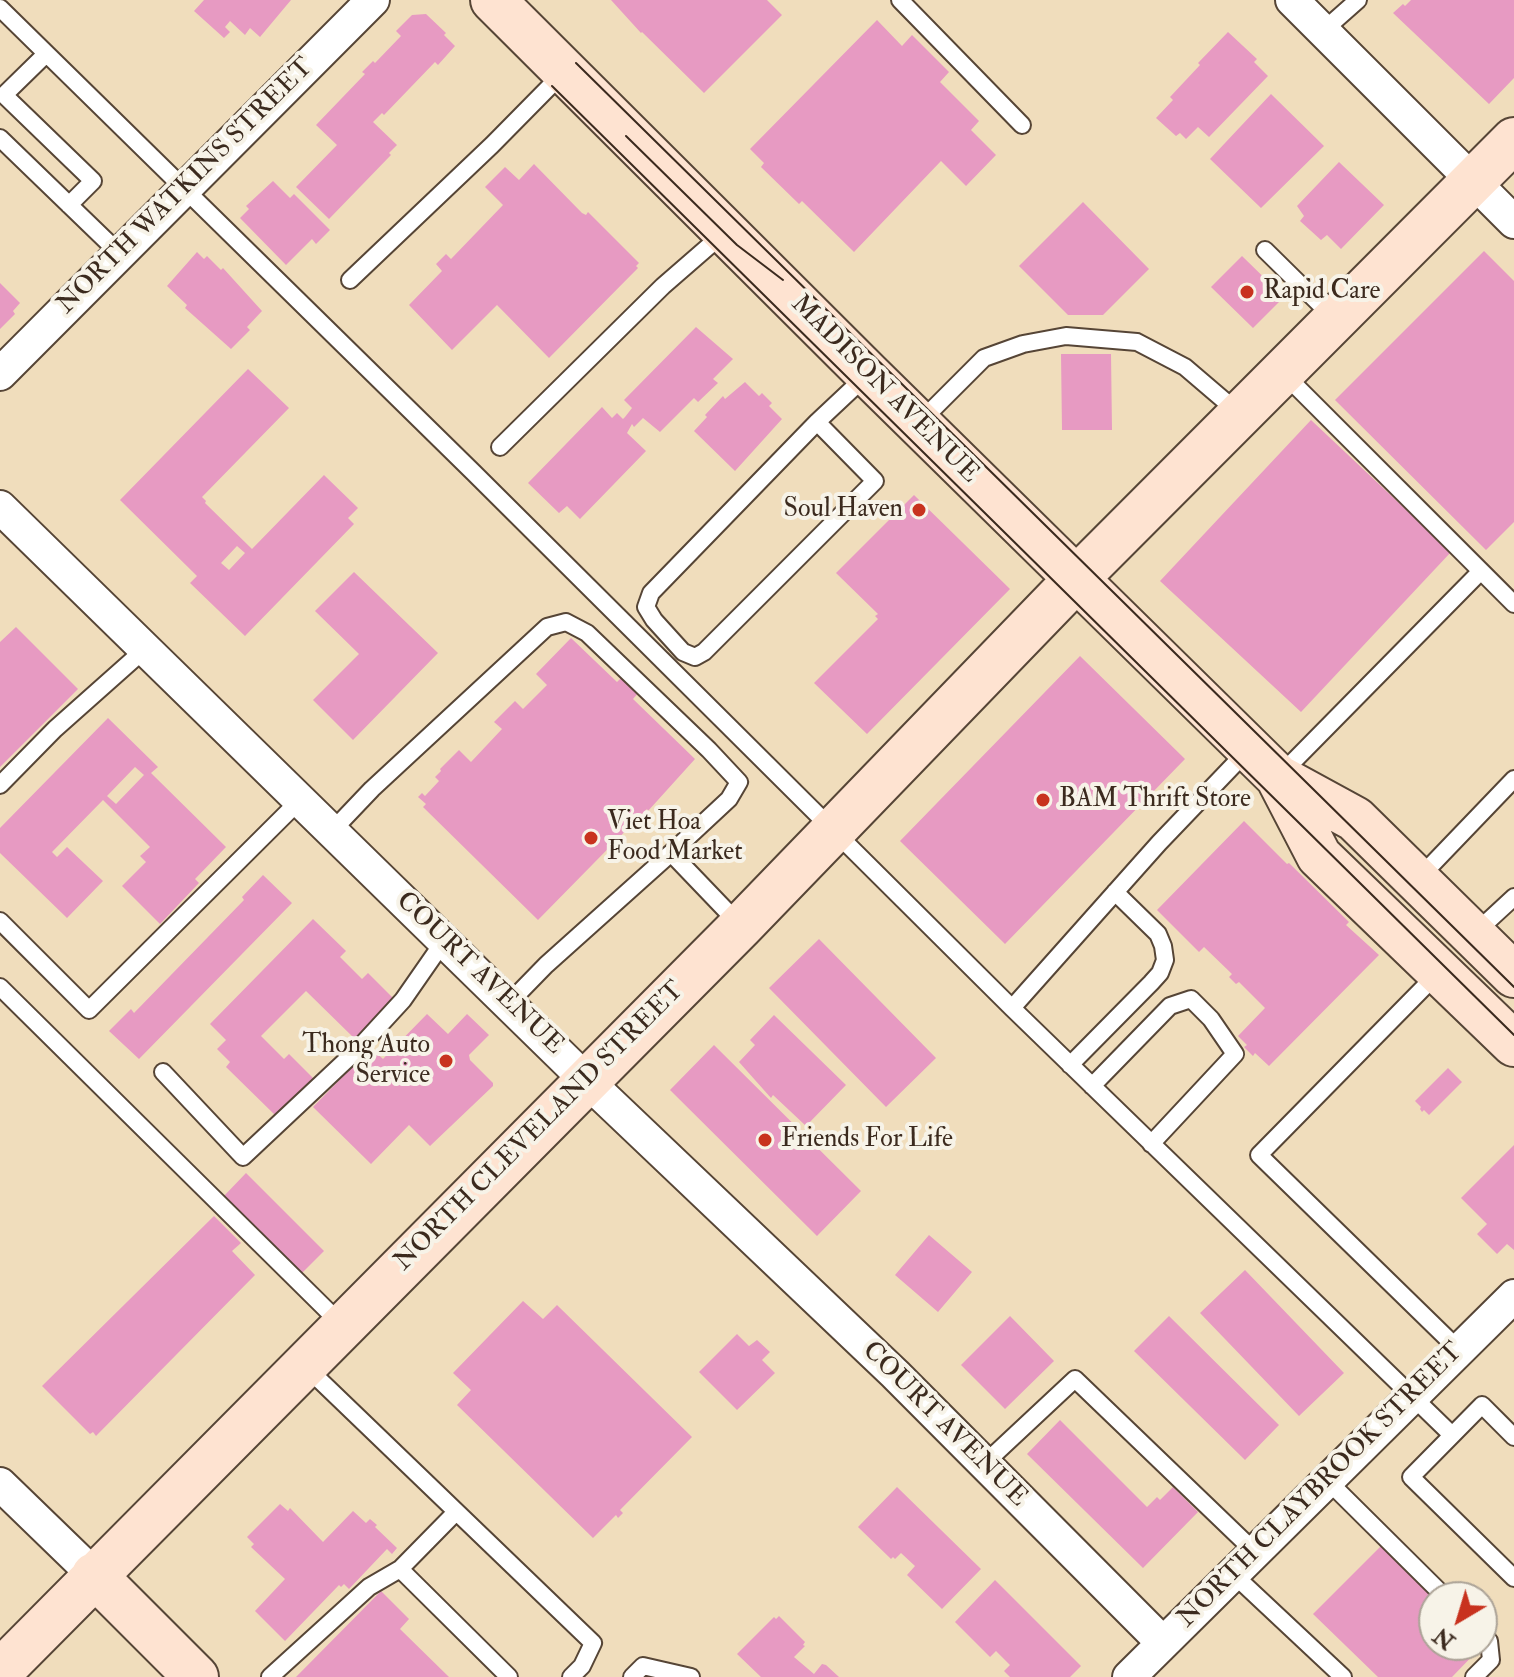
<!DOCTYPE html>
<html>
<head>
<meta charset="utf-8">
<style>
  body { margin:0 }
  #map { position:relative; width:1514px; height:1677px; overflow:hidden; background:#f0ddbc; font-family:"IM FELL Double Pica",serif }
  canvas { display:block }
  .north { position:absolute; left:1418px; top:1581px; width:80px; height:80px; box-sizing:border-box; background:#f7f3e8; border:2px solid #aca397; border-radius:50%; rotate:218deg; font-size:22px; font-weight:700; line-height:32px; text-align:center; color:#3b2a1e }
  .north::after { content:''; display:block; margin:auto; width:28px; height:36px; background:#c8321e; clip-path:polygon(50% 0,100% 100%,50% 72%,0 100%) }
</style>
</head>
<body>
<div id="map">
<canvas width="1514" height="1677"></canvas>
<div class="north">N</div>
</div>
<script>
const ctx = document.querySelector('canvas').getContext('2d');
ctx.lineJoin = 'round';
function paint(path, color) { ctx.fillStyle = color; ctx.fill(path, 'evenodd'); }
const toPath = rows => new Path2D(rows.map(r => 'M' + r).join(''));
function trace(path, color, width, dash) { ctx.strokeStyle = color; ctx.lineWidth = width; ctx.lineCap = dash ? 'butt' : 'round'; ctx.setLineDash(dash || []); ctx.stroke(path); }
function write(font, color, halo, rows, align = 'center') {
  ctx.font = font + ' "IM FELL Double Pica",serif'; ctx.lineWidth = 8; ctx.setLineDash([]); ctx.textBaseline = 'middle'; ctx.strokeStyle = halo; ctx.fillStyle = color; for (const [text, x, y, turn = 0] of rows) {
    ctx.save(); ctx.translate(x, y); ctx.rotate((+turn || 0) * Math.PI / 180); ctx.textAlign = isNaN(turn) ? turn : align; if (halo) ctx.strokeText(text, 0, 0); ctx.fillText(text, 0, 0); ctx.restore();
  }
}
const building = toPath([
  [204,0,291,0,260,37,250,28,245,35,230,21,225,27,230,32,224,38,194,11],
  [611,0,767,0,782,15,704,93,642,32,641,33],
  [1411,0,1514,0,1514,78,1489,104,1393,13,1403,4,1405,6],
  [426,14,446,33,444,35,455,46,438,65,435,62,384,115,382,113,373,122,397,145,389,153,391,155,329,219,296,187,337,145,316,125,365,74,362,72,373,61,375,63,401,36,396,31,412,15],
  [877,20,902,46,912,35,949,72,940,82,979,121,971,130,996,155,966,186,941,161,854,252,802,201,799,204,761,167,764,163,750,149],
  [1228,32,1257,59,1254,62,1268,76,1209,137,1198,127,1186,139,1180,133,1176,136,1156,118,1173,100,1170,97,1200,65,1198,63],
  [1271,94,1324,146,1261,208,1210,159],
  [1339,162,1384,205,1341,249,1327,235,1321,240,1300,221,1304,216,1297,206],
  [534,164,582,213,586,215,588,212,639,263,636,266,638,268,549,358,497,305,452,350,409,305,442,271,436,264,446,254,451,259,503,205,485,187,505,167,519,180],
  [273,181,290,198,294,194,330,230,316,244,312,239,286,265,240,218,249,209,246,206],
  [1083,202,1149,269,1103,315,1068,315,1019,266],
  [1484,251,1514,281,1514,522,1486,550,1335,400],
  [197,252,204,259,207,256,221,270,223,268,262,311,247,327,250,330,231,349,185,308,187,305,167,286],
  [1242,256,1284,297,1253,328,1211,287],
  [0,283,20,303,13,311,15,314,0,329],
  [696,327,733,359,713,379,718,383,698,402,694,398,660,432,643,418,634,427,632,424,627,433,646,451,580,519,567,506,559,513,528,483,602,407,612,418,617,413,623,419,625,417,632,408,624,400],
  [1061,354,1111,354,1112,430,1062,430],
  [248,369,289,408,202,497,206,501,205,503,252,549,324,475,358,508,348,518,354,524,245,636,190,583,197,576,120,500],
  [237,546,245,553,229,570,221,563],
  [745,382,759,396,762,393,772,403,769,406,782,419,735,471,694,431,707,417,705,415,723,396,725,399],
  [1311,420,1451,552,1301,712,1160,581],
  [914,495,1010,589,867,734,814,683,878,619,875,616,878,614,836,573],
  [354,572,438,653,353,740,313,700,359,654,315,611],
  [16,627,78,689,0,767,0,642],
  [571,638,617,682,623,676,639,692,633,699,695,759,648,811,647,809,538,920,423,807,426,804,418,797,422,793,425,796,439,781,435,777,441,771,440,769,459,750,471,762,502,729,494,722,515,701,523,709,547,685,536,674],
  [1080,656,1185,759,1005,944,900,841],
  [108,718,158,767,151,773,226,847,195,879,199,883,160,924,122,886,146,862,140,856,150,847,103,800,52,852,57,857,67,847,103,881,67,918,0,853,0,828],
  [135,767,144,775,116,804,107,796],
  [1244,821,1287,864,1289,863,1349,922,1346,925,1379,955,1269,1066,1255,1053,1253,1056,1244,1047,1247,1045,1238,1036,1265,1008,1239,982,1236,984,1229,977,1232,974,1204,947,1199,952,1157,910],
  [263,875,292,903,139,1059,109,1031,131,1009,134,1013,244,900,242,897],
  [313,919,346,951,340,957,362,979,368,973,394,999,355,1039,306,991,261,1036,284,1059,289,1054,314,1079,277,1117,226,1067,230,1062,217,1049,226,1040,210,1024],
  [819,939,936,1058,886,1107,769,988],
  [427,1014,448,1034,467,1014,489,1035,469,1055,470,1060,493,1083,493,1086,430,1146,409,1125,371,1164,313,1107,371,1048,383,1059],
  [774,1015,846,1085,806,1126,773,1095,771,1098,739,1062,755,1045,750,1040],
  [714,1045,861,1191,817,1236,670,1090],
  [1448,1068,1462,1082,1429,1115,1424,1110,1422,1112,1420,1109,1421,1107,1415,1101],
  [1514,1145,1514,1250,1507,1244,1497,1254,1477,1234,1487,1224,1461,1198],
  [246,1173,324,1251,301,1274,223,1197],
  [214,1216,241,1243,232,1251,255,1275,96,1436,93,1432,90,1434,42,1386],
  [929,1235,972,1272,938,1312,895,1275],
  [1245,1270,1344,1373,1299,1416,1200,1313],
  [523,1301,543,1319,557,1305,692,1437,620,1510,623,1513,618,1518,616,1515,593,1538,457,1405,471,1390,453,1373],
  [1010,1316,1054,1361,1005,1409,961,1365],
  [1169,1316,1279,1425,1245,1460,1134,1351],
  [737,1334,749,1346,757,1340,770,1352,762,1360,775,1373,737,1410,699,1372],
  [1060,1420,1147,1507,1157,1497,1160,1500,1173,1487,1198,1512,1143,1568,1027,1454],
  [897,1487,981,1569,942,1609,907,1575,915,1566,901,1553,895,1559,893,1557,891,1559,858,1527],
  [280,1504,288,1511,290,1508,323,1542,353,1511,366,1523,370,1519,377,1525,375,1527,397,1548,392,1554,387,1549,349,1589,344,1584,341,1587,339,1585,285,1641,255,1611,285,1579,251,1547,254,1544,247,1537],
  [1382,1545,1434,1596,1434,1645,1483,1645,1452,1677,1378,1677,1313,1614],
  [995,1580,1081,1666,1070,1677,1010,1677,1004,1671,1010,1665,996,1651,990,1657,955,1622],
  [381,1591,409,1619,400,1629,449,1677,296,1677],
  [779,1616,805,1642,803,1645,805,1646,794,1657,814,1674,822,1664,826,1665,839,1677,761,1677,737,1654,774,1617,776,1619]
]);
const lane = toPath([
  [900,0,1022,125],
  [0,8,473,472,1012,1008,1452,1435],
  [1323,31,1358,0],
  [46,54,4,95,93,181,69,205],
  [0,138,120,254],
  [1265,250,1334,318],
  [350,280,492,145,564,72],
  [1284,374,1514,604],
  [921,421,984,358,1023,344,1066,336,1137,342,1185,367,1240,414],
  [817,422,875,481,704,652,695,657,683,652,654,620,646,607,651,593,817,422,866,376],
  [500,447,663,286,724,233],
  [1279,776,1481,571],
  [0,785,55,729,145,649],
  [332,831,372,789,547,627,566,622,587,633,709,750,739,782,729,799,671,853],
  [1419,878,1514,779],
  [0,921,89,1010,300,800],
  [1474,934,1514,897],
  [1438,973,1259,1155,1459,1350],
  [0,987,342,1325],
  [509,1003,546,965,671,853,740,925],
  [1012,1008,1159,843,1248,750],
  [1070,1065,1151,983,1160,973,1165,960,1163,946,1158,934,1115,892],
  [163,1072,243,1157,357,1050,403,1000,444,941],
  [1092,1086,1170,1006,1191,999,1211,1019,1235,1054,1151,1144],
  [305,1366,593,1643,582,1666,571,1677],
  [1514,1437,1482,1405,1411,1477,1514,1578],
  [984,1464,1075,1379,1255,1552],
  [1328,1481,1445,1597],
  [456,1512,400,1569,509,1677],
  [1233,1574,1343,1677],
  [270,1677,369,1587,400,1569],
  [632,1677,643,1666,691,1677],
  [1474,1677,1491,1660,1489,1641,1482,1634]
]);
const street = toPath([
  [1292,0,1514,222],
  [0,374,373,0],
  [0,507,587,1081,895,1374,1163,1643],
  [0,1484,94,1575],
  [1129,1677,1514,1296]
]);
const secondary = toPath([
  [493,0,868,374,1278,777,1355,819,1514,975],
  [1278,777,1319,856,1514,1044],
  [94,1575,196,1677],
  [0,1672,741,926,1087,568,1514,140]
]);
const tram = toPath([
  [576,63,1514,987],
  [552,86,1514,1035],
  [626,136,737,245,783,280]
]);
const markers = [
  [1247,292,8,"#c8321e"],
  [919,510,8,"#c8321e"],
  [1043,800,8,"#c8321e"],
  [591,838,8,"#c8321e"],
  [446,1061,8,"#c8321e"],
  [765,1140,8,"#c8321e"]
];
const streetNames = [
  ["NORTH WATKINS STREET",186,187,-45],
  ["MADISON AVENUE",884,390,45],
  ["COURT AVENUE",479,974,44],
  ["NORTH CLEVELAND STREET",540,1127,-45],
  ["COURT AVENUE",944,1425,45],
  ["NORTH CLAYBROOK STREET",1321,1486,-45]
];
const poiNames = [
  ["Rapid Care",1263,292],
  ["Soul Haven",903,510,"right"],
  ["BAM Thrift Store",1059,800],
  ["Viet Hoa",607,823],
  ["Food Market",607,853],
  ["Thong Auto",430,1046,"right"],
  ["Service",430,1076,"right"],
  ["Friends For Life",781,1140]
];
paint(building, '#e79ac2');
trace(lane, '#564536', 20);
trace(street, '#564536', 36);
trace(secondary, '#564536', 48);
trace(lane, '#fff', 16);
trace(street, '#fff', 32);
trace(secondary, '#fee3d1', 44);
trace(tram, '#3b2a1e', 2);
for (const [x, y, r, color] of markers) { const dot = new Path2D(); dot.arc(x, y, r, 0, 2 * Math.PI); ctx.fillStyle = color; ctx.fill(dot); trace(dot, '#f7f3e8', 3); }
write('26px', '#3b2a1e', '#f7f3e8', streetNames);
write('26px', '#3b2a1e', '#f7f3e8', poiNames, 'left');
</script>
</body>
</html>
